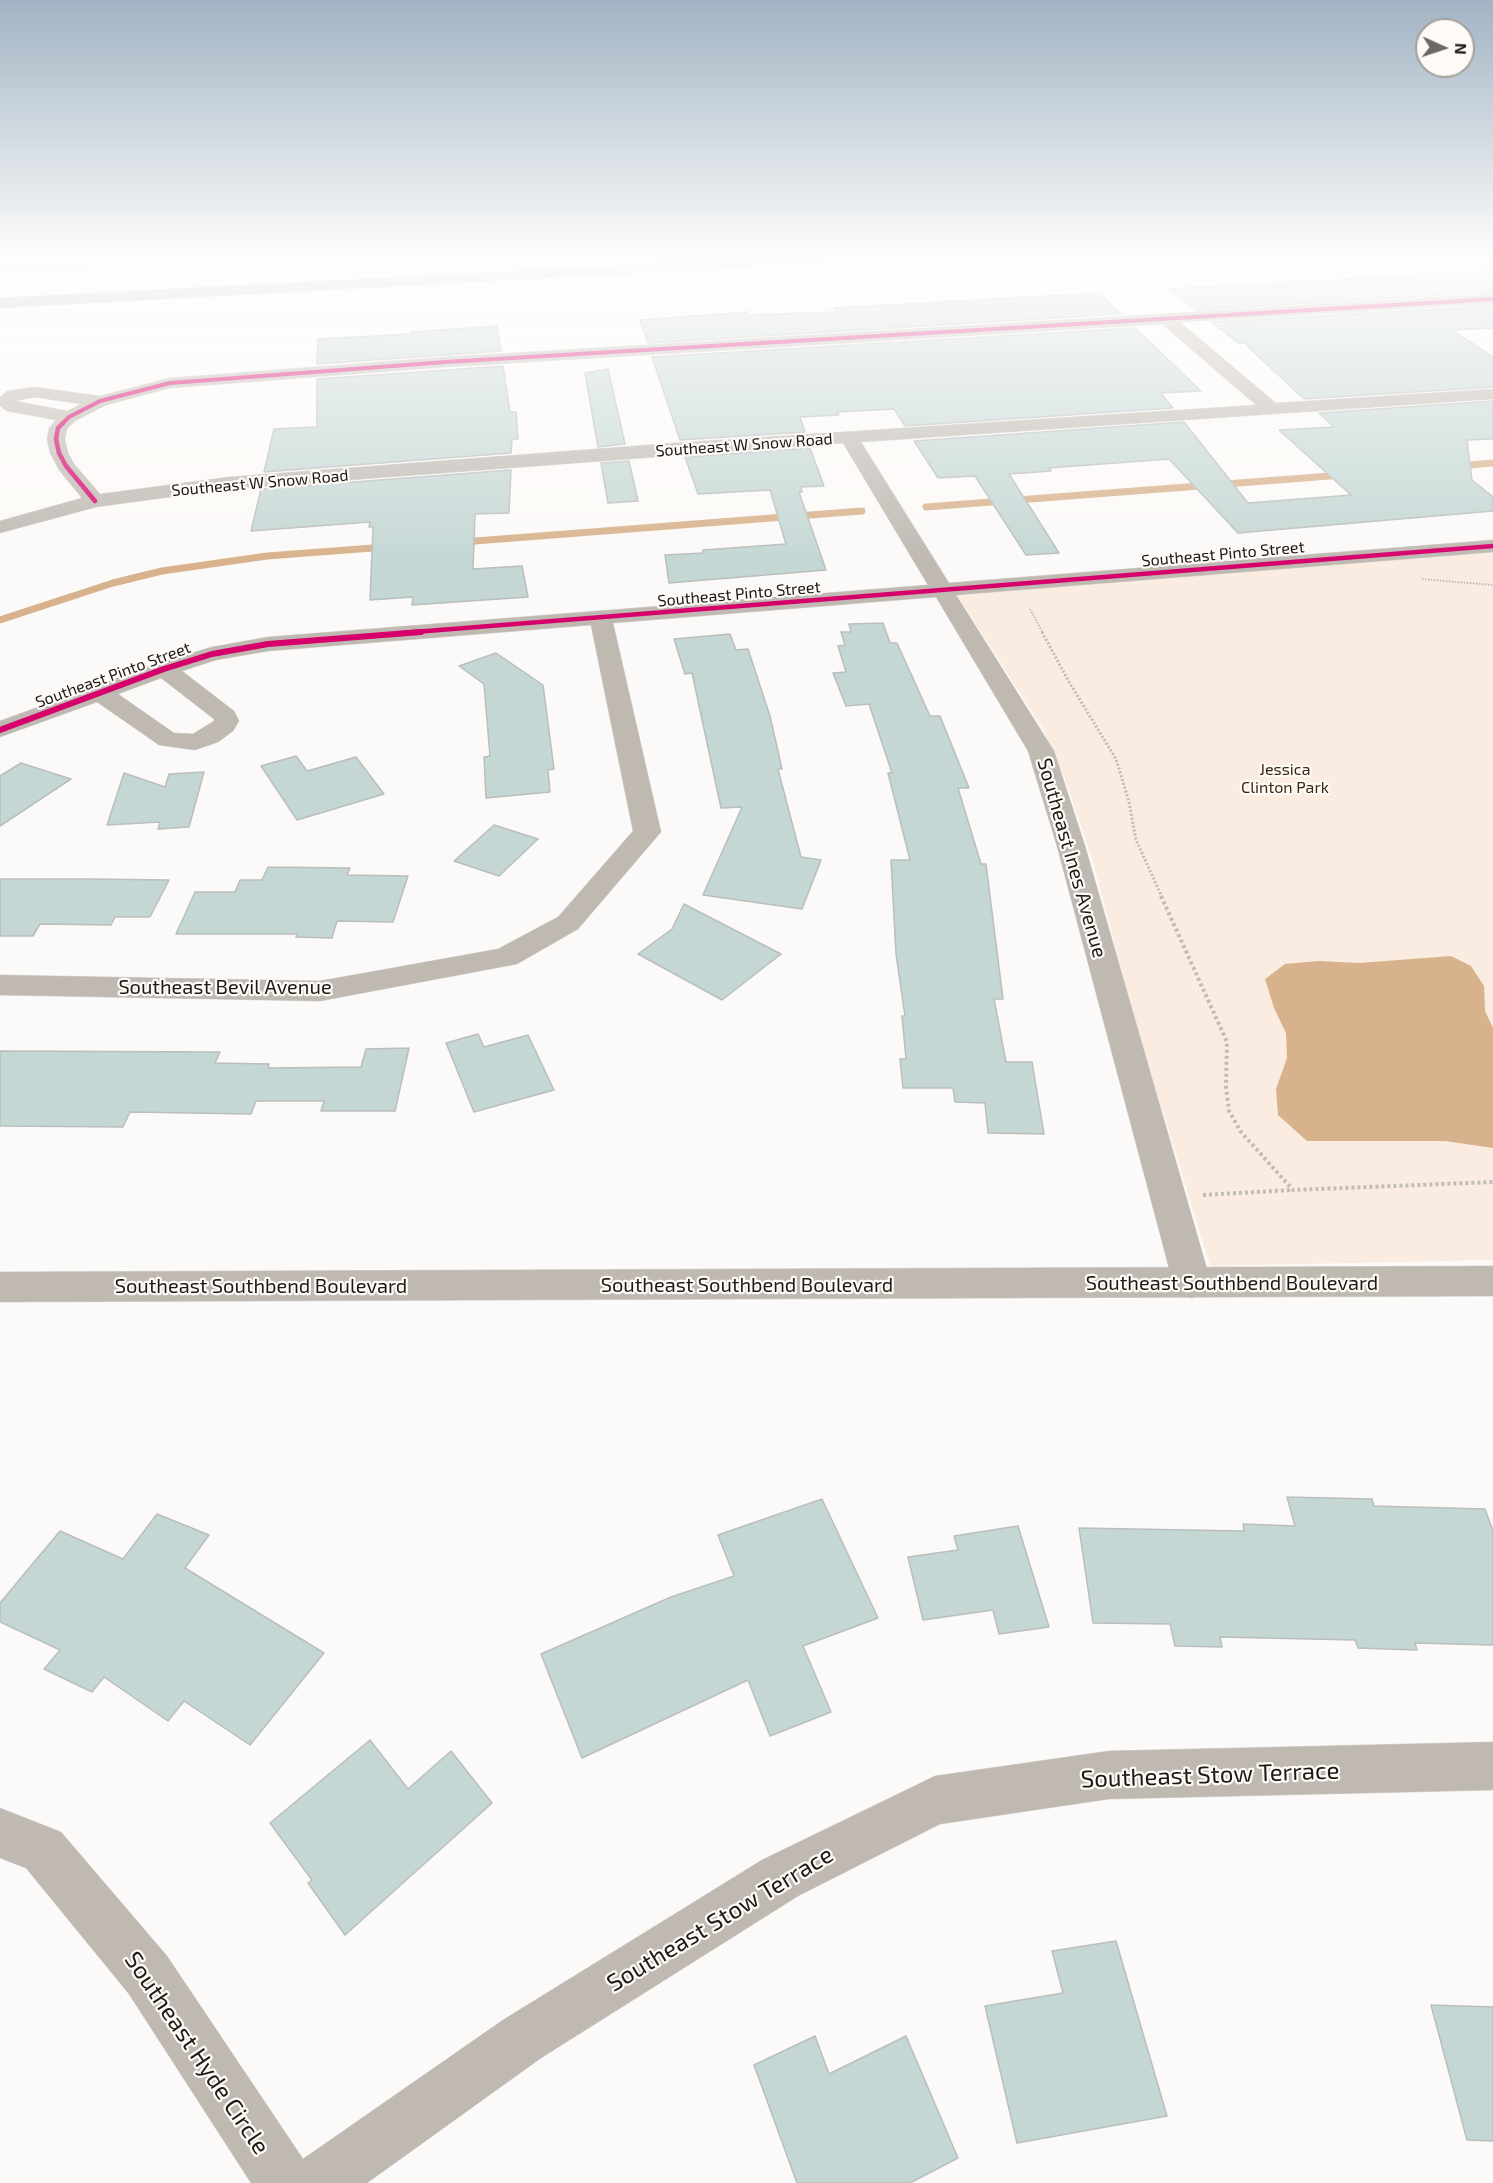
<!DOCTYPE html>
<html>
<head>
<meta charset="utf-8">
<style>
  body { margin:0 }
  #map { position:relative; width:1493px; height:2183px; overflow:hidden; background:#fcfaf8; font-family:"Exo 2",sans-serif }
  canvas { display:block }
  .north { position:absolute; left:1415px; top:18px; width:60px; height:60px; box-sizing:border-box; background:#fdfaf7; border:2px solid #a4a09c; border-radius:50%; rotate:93deg; font-size:16px; font-weight:700; line-height:24px; text-align:center; color:#1e1913 }
  .north::after { content:''; display:block; margin:auto; width:21px; height:27px; background:#6c6863; clip-path:polygon(50% 0,100% 100%,50% 72%,0 100%) }
</style>
</head>
<body>
<div id="map">
<canvas width="1493" height="2183"></canvas>
<div class="north">N</div>
</div>
<script>
const ctx = document.querySelector('canvas').getContext('2d');
ctx.lineJoin = 'round';
function paint(path, color) { ctx.fillStyle = color; ctx.fill(path, 'evenodd'); }
const toPath = rows => new Path2D(rows.map(r => 'M' + r).join(''));
function trace(path, color, width, dash) { ctx.strokeStyle = color; ctx.lineWidth = width; ctx.lineCap = dash ? 'butt' : 'round'; ctx.setLineDash(dash || []); ctx.stroke(path); }
function write(font, color, halo, rows, align = 'center') {
  ctx.font = font + ' "Exo 2",sans-serif'; ctx.lineWidth = 4.5; ctx.setLineDash([]); ctx.textBaseline = 'middle'; ctx.strokeStyle = halo; ctx.fillStyle = color; for (const [text, x, y, turn = 0] of rows) {
    ctx.save(); ctx.translate(x, y); ctx.rotate((+turn || 0) * Math.PI / 180); ctx.textAlign = isNaN(turn) ? turn : align; if (halo) ctx.strokeText(text, 0, 0); ctx.fillText(text, 0, 0); ctx.restore();
  }
}
const green = toPath([
  [0,258,350,258,0,275],
  [1493,551,1493,1260,1210,1266,1136,1024,1093,862,1065,779,1042,727,957,595]
]);
const water = toPath([
  [1451,956,1471,966,1484,986,1485,1011,1493,1028,1493,1148,1445,1141,1307,1141,1278,1115,1276,1089,1287,1058,1286,1033,1274,1008,1265,979,1285,964,1319,961,1359,963]
]);
const stream = toPath([
  [1457,466,1493,463],
  [926,507,1343,475],
  [462,542,862,511],
  [0,620,113,583,162,571,267,556,386,547]
]);
const building = toPath([
  [1493,271,1493,292,1196,310,1169,289,1493,271],
  [1100,293,1121,314,648,343,640,320,747,312,748,315,836,312,834,308,1100,293],
  [1493,306,1493,328,1452,330,1493,357,1493,387,1304,399,1244,343,1238,343,1212,322,1493,306],
  [497,326,501,351,317,364,318,339,411,334,411,332,497,326],
  [1135,328,1201,391,1161,393,1173,408,905,426,894,409,837,412,839,415,800,417,805,432,680,440,652,357,1135,328],
  [503,366,510,412,516,412,518,439,512,439,511,453,264,472,274,429,317,427,317,379,503,366],
  [608,369,625,444,598,447,585,373,608,369],
  [1493,401,1493,439,1467,440,1472,480,1493,497,1493,511,1238,533,1169,459,1049,468,1051,471,1009,474,1059,553,1026,555,975,476,938,478,914,441,1184,422,1248,503,1351,495,1279,430,1334,427,1319,413,1493,401],
  [810,448,824,486,801,487,802,492,799,492,826,570,669,583,665,555,703,553,703,550,786,544,770,490,698,494,685,457,810,448],
  [629,461,638,501,608,503,601,463,629,461],
  [511,470,509,513,475,514,473,569,522,566,528,597,412,605,413,597,370,600,373,527,369,527,370,522,251,531,261,489,511,470],
  [883,623,890,643,897,643,930,716,940,716,969,788,958,788,981,864,986,864,1003,999,994,999,1006,1062,1032,1062,1044,1134,988,1133,985,1103,955,1102,953,1088,903,1088,900,1059,906,1059,902,1016,905,1016,896,954,891,860,910,860,888,773,892,773,869,704,846,706,833,673,846,672,838,646,845,645,841,632,851,632,849,624,883,623],
  [730,634,736,650,748,649,770,716,782,769,778,769,801,857,821,860,802,909,703,895,742,807,721,808,692,673,685,674,674,639,730,634],
  [496,653,543,685,554,769,548,770,550,792,486,798,484,757,490,756,484,684,459,666,496,653],
  [296,756,307,771,356,757,384,794,297,820,261,766,296,756],
  [21,763,71,779,0,826,0,776,21,763],
  [204,772,189,827,158,829,160,822,107,825,124,773,165,787,169,774,204,772],
  [494,825,538,839,499,876,454,861,494,825],
  [268,867,350,868,347,875,408,876,393,922,337,921,332,938,296,937,297,934,176,934,195,892,235,892,240,880,262,880,268,867],
  [0,879,89,879,169,880,150,917,115,917,111,925,40,924,33,936,0,936,0,879],
  [684,904,781,954,722,1000,638,954,672,929,684,904],
  [478,1034,484,1047,528,1035,554,1090,474,1112,446,1043,478,1034],
  [409,1048,395,1111,321,1111,324,1101,256,1101,251,1114,130,1112,123,1127,0,1126,0,1051,220,1052,215,1063,269,1064,268,1068,361,1067,366,1049,409,1048],
  [1287,1497,1372,1499,1374,1506,1485,1509,1493,1531,1493,1645,1415,1643,1417,1650,1358,1648,1355,1640,1220,1637,1222,1647,1175,1646,1170,1624,1093,1623,1079,1528,1244,1531,1243,1524,1295,1526,1287,1497],
  [822,1499,878,1618,803,1646,831,1712,770,1736,748,1680,582,1758,541,1654,671,1597,734,1576,718,1535,822,1499],
  [157,1514,209,1535,185,1568,324,1653,250,1745,184,1701,168,1721,104,1677,92,1692,44,1669,60,1650,0,1622,0,1603,60,1531,123,1559,157,1514],
  [1018,1526,1049,1627,999,1634,993,1610,923,1620,908,1557,958,1550,954,1536,1018,1526],
  [370,1740,408,1789,451,1751,492,1803,345,1935,308,1883,312,1880,270,1823,370,1740],
  [1116,1941,1167,2116,1017,2143,985,2006,1063,1993,1052,1951,1116,1941],
  [1431,2005,1493,2007,1493,2141,1467,2140,1431,2005],
  [815,2036,829,2074,906,2036,958,2158,910,2183,797,2183,754,2065,815,2036]
]);
const pathFar2 = toPath([
  [1422,579,1493,585],
  [1030,609,1043,633]
]);
const pathFar1 = toPath([
  [1042,632,1069,682,1116,759,1129,802,1136,840,1162,897]
]);
const path = toPath([
  [1161,896,1227,1042,1226,1087,1229,1111,1241,1132,1293,1190,1493,1182],
  [1203,1195,1292,1190]
]);
const minor = toPath([
  [1493,294,1493,304,1180,322,1276,403,1493,389,1493,399,861,442,949,583,1493,540,1493,552,956,595,1054,751,1085,846,1211,1283,1205,1293,1192,1298,1179,1293,1173,1283,1057,846,1028,751,936,597,613,623,661,832,578,929,517,964,320,1001,0,995,0,975,320,981,498,949,558,917,633,831,591,625,268,651,216,660,182,671,234,711,239,721,233,731,218,742,195,750,159,745,97,702,0,737,0,721,156,664,212,647,268,637,928,585,843,443,229,489,96,507,0,533,0,521,82,498,59,470,50,453,47,439,49,428,56,420,7,411,0,406,0,397,7,391,34,387,100,396,170,378,445,357,1493,294],
  [1162,324,1256,405,674,443,229,477,100,494,74,464,68,453,65,439,67,429,75,421,106,405,170,388,445,367,1162,324],
  [34,397,81,404,67,411,16,401,34,397],
  [161,678,214,719,214,721,193,734,174,733,118,694,161,678],
  [1493,1742,1493,1790,1109,1799,940,1824,798,1896,541,2058,367,2183,251,2183,129,1994,26,1868,0,1858,0,1808,61,1832,167,1956,303,2159,503,2020,762,1860,935,1776,1109,1751,1493,1742]
]);
const tertiary = toPath([
  [1493,1266,1493,1296,0,1302,0,1272,1493,1266]
]);
const motorway = toPath([
  [761,258,840,258,833,262,0,308,0,298,761,258]
]);
const cyclewayFar2 = toPath([
  [62,424,69,417,100,401,170,383,445,362,1493,299]
]);
const cyclewayFar1 = toPath([
  [63,423,58,428,56,439,59,453,66,466,95,501],
  [402,633,1493,546]
]);
const cycleway = toPath([
  [0,730,164,669,212,654,268,644,421,632]
]);
const farStreetnames = [
  ["Southeast W Snow Road",744,445,-4],
  ["Southeast W Snow Road",260,483,-5],
  ["Southeast Pinto Street",1223,554,-5],
  ["Southeast Pinto Street",739,594,-5],
  ["Southeast Pinto Street",113,675,-20]
];
const farParknames = [
  ["Jessica",1285,770],
  ["Clinton Park",1285,788]
];
const streetNames = [
  ["Southeast Ines Avenue",1072,858,74],
  ["Southeast Bevil Avenue",225,987],
  ["Southeast Southbend Boulevard",1232,1283],
  ["Southeast Southbend Boulevard",747,1285],
  ["Southeast Southbend Boulevard",261,1286]
];
const nearStreetnames = [
  ["Southeast Stow Terrace",1210,1775,-2],
  ["Southeast Stow Terrace",720,1919,-31],
  ["Southeast Hyde Circle",197,2053,56]
];
paint(green, '#faece0');
paint(water, '#d8b28c');
trace(stream, '#d8b28c', 7);
paint(building, '#c4d7d4');
trace(building, '#babebc', 1.5);
trace(minor, '#d8d6d4', 1);
trace(tertiary, '#d8d6d4', 1);
trace(motorway, '#d8d6d4', 1);
trace(pathFar2, '#c0bcb8', 2, [1.5, 1.5]);
trace(pathFar1, '#c0bcb8', 3, [2, 2]);
trace(path, '#c0bcb8', 4, [3, 3]);
paint(minor, '#bfb9b2');
paint(tertiary, '#bfb9b2');
paint(motorway, '#bbb5ae');
trace(cyclewayFar2, '#d6006c', 4);
trace(cyclewayFar1, '#d6006c', 4.5);
trace(cycleway, '#d6006c', 6);
const sky = ctx.createLinearGradient(0, 0, 0, 563);
sky.addColorStop(0, '#a1b3c3');
sky.addColorStop(0.46, '#fefdfc');
sky.addColorStop(1, '#fefdfc00');
ctx.fillStyle = sky;
ctx.fillRect(0, 0, 1493, 563);
write('16px', '#1e1913', '#fdfaf7', farStreetnames);
write('16px', '#3f2810', '#fdfaf7', farParknames);
write('20px', '#1e1913', '#fdfaf7', streetNames);
write('24px', '#1e1913', '#fdfaf7', nearStreetnames);
</script>
</body>
</html>
